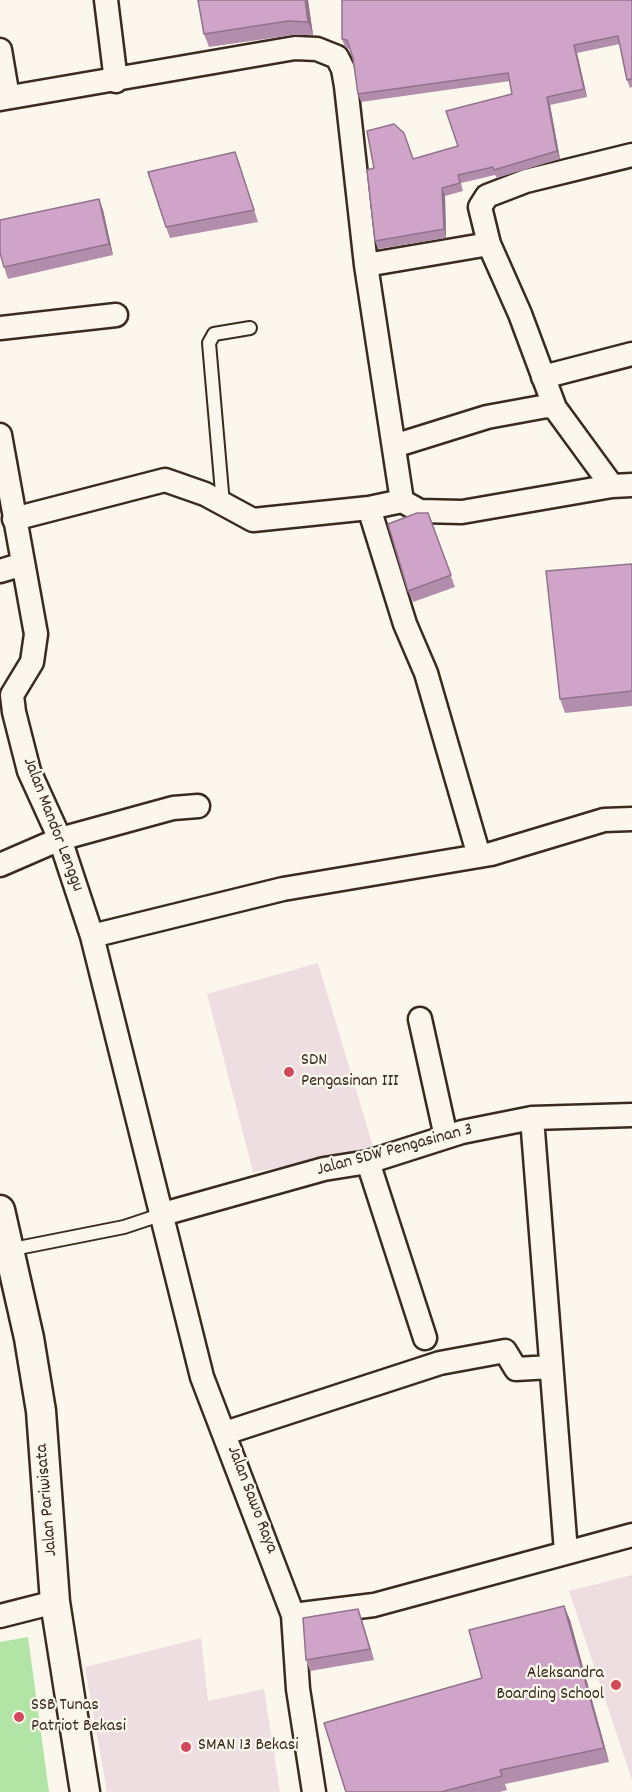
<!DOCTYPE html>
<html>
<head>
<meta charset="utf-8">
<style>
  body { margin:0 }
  canvas { display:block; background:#fbf7ec }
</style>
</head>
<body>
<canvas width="632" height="1792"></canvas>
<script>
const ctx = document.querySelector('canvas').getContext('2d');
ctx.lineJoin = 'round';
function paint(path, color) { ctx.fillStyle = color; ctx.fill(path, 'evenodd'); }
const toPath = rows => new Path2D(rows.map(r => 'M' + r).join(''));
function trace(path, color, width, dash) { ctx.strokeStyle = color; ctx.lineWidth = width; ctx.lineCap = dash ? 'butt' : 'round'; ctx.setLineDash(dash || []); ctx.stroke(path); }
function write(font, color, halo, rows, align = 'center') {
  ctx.font = font + ' Dekko,sans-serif'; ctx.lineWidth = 4.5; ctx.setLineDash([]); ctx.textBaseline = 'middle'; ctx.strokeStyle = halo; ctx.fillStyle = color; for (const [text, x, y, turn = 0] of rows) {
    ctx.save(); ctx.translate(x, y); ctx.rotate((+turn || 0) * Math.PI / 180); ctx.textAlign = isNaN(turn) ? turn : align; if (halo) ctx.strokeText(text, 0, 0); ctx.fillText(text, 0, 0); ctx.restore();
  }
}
const built = toPath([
  [318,963,374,1150,253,1172,207,994],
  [632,1575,632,1780,569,1591],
  [201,1638,208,1701,264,1689,280,1792,107,1792,85,1667]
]);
const green = toPath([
  [28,1637,49,1792,0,1792,0,1642]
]);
const service = toPath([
  [223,504,209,343,214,334,250,328],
  [8,1250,124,1227,163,1214]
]);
const minor = toPath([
  [106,0,116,81],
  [0,50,8,97],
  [0,99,295,48,317,49,337,57,343,69,346,86,366,265,402,501],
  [366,265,489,244],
  [0,328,116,315],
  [543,377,632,354],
  [555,408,520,314,489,244,480,207,487,196,526,181,632,155],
  [0,435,36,634,32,662,12,695,14,712,29,771,60,839,92,936,202,1377,293,1615,298,1689,314,1792],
  [394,446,487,417,547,406,555,408,612,486],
  [369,508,405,624,426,673,479,856],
  [14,519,165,480,205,494,253,520,369,508,402,501,420,511,462,512,612,486,632,485],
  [0,571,23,564],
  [0,865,60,839,173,808,198,806],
  [92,936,283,889,491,854,604,820,632,819],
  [420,1019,446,1137],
  [532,1118,566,1552],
  [368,1162,425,1338],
  [163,1214,324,1169,368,1162,462,1132,532,1118,632,1115],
  [225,1433,440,1363,505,1351,516,1369,551,1367],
  [293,1615,374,1605,632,1535],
  [0,1616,55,1602]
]);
const tertiary = toPath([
  [0,1210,29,1338,41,1411,55,1602,85,1792]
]);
const wall = toPath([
  [198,0,308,0,313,35,293,35,209,47,204,34],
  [632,0,632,87,630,88,627,80,620,44,577,53,587,97,550,105,560,159,497,178,495,175,461,183,463,191,445,196,446,238,378,249,375,241,413,159,458,146,512,94,510,81,361,102,358,94,353,58,350,49,345,47,342,39],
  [239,163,258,222,170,238,166,227],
  [99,199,103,210,113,255,8,279,4,267],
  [428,513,455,587,413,602,408,591],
  [632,564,632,706,565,713,560,699],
  [564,1606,570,1620,609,1762,505,1784,507,1790,500,1792,346,1792,482,1678],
  [358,1609,374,1660,310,1671,306,1660]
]);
const shadedWall = toPath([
  [305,0,308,0,313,35,308,22],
  [574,45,577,53,587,97,584,89],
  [547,97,550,105,560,159,557,151],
  [442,188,445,196,446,238,444,229],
  [99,199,103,210,113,255,109,244],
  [564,1606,570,1620,609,1762,604,1748],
  [358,1609,362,1620,374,1660,370,1649]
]);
const building = toPath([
  [198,0,305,0,308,22,288,21,204,34,198,0],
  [342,0,632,0,632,79,627,80,618,36,574,45,584,89,547,97,557,151,494,170,493,167,458,175,460,183,442,188,444,229,375,241,367,170,374,168,367,131,394,124,404,133,413,159,458,146,446,111,512,94,508,73,358,94,353,58,347,40,342,39,342,0],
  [235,152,254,210,166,227,148,172,235,152],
  [99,199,109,244,4,267,0,253,0,220,99,199],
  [417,513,428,513,451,575,408,591,388,524,417,513],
  [632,564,632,691,560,699,546,571,632,564],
  [564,1606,604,1748,500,1770,502,1776,441,1792,346,1792,324,1723,482,1678,469,1630,564,1606],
  [358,1609,370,1649,306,1660,303,1618,358,1609]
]);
const markers = [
  [289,1072,6,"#d1495b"],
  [616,1685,6,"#d1495b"],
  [19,1717,6,"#d1495b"],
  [186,1747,6,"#d1495b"]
];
const streetNames = [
  ["Jalan Mandor Lenggu",52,825,69],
  ["Jalan SDW Pengasinan 3",395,1151,-15],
  ["Jalan Pariwisata",48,1500,-95],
  ["Jalan Sawo Raya",251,1500,69]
];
const poiNames = [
  ["SDN",301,1062],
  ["Pengasinan III",301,1083],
  ["Aleksandra",604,1675,"right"],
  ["Boarding School",604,1696,"right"],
  ["SSB Tunas",31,1707],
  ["Patriot Bekasi",31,1728],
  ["SMAN 13 Bekasi",198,1747]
];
paint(built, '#eedee1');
paint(green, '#b1e4a5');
trace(service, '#3b2a1e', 16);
trace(minor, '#3b2a1e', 27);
trace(tertiary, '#3b2a1e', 33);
trace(service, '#fbf7ec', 12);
trace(minor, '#fbf7ec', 22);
trace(tertiary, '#fbf7ec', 28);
paint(wall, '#b38dac');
paint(shadedWall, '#92738c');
paint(building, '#d0a4c8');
trace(building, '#92738c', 1.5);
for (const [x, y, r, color] of markers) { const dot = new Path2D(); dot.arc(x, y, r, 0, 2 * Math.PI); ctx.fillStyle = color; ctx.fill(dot); trace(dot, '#fbf7ec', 2); }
write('18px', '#3b2a1e', '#fbf7ec', streetNames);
write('18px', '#3b2a1e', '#fbf7ec', poiNames, 'left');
</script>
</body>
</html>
